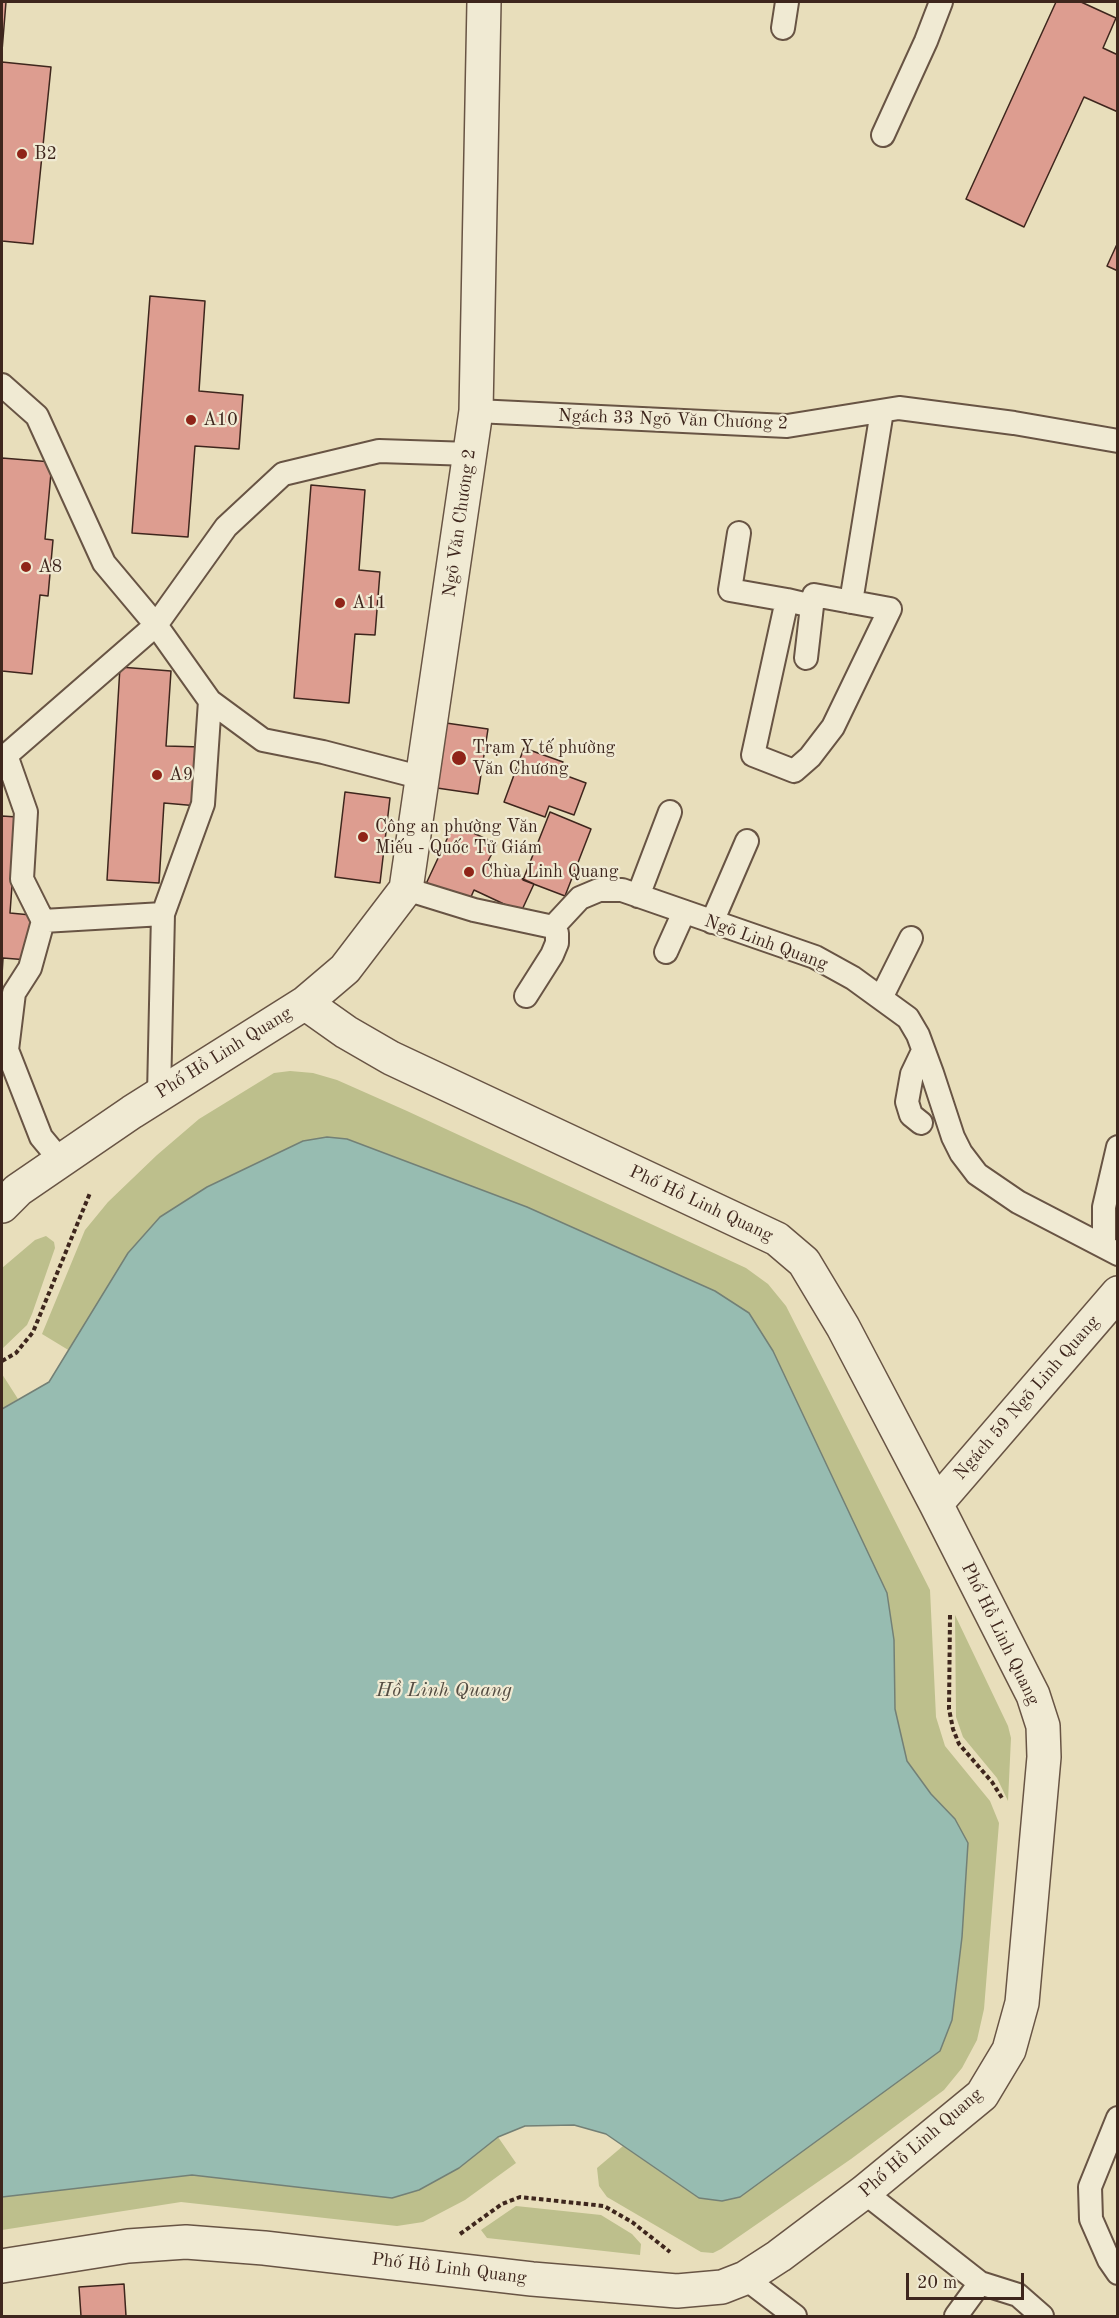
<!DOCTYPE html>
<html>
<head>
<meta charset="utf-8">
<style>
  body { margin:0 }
  #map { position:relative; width:1119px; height:2318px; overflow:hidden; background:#e8debb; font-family:"Old Standard TT",serif }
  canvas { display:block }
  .frame { position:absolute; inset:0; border:3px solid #3e261d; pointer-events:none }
  .scale { position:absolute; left:906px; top:2273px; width:118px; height:27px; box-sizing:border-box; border:3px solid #3e261d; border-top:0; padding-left:8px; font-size:18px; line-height:21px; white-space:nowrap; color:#3e261d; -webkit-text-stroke:4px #f0ead3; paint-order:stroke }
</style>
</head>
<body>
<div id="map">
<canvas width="1119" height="2318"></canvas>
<div class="frame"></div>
<div class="scale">20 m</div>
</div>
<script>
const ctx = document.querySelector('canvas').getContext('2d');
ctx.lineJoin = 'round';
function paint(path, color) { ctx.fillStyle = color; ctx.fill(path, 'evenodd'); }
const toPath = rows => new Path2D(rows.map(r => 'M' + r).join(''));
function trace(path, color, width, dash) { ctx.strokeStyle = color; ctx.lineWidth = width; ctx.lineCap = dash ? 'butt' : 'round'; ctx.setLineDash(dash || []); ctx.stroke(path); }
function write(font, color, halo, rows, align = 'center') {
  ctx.font = font + ' "Old Standard TT",serif'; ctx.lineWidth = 4.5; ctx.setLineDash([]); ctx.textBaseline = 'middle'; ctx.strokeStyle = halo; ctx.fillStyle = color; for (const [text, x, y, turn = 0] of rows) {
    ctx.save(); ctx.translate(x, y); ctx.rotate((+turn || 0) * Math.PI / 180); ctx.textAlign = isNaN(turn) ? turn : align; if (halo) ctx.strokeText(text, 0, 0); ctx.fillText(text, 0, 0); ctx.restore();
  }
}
const green = toPath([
  [290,1071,313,1073,337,1080,407,1111,746,1268,768,1284,786,1306,930,1590,936,1717,945,1746,990,1801,999,1823,984,2009,977,2040,962,2068,944,2090,851,2159,721,2249,713,2253,701,2252,607,2197,599,2186,597,2168,623,2146,699,2198,955,1819,931,1794,907,1761,895,1709,894,1640,887,1593,715,1291,527,1207,347,1139,303,1141,207,1187,160,1217,94,1311,70,1351,42,1334,85,1230,108,1202,157,1155,199,1119,274,1073],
  [46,1236,54,1242,55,1248,32,1314,27,1325,2,1349,2,1268,35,1240],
  [2,1374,18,1399,2,1409],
  [955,1615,1008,1726,1011,1738,1008,1801,997,1778,963,1737,956,1717],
  [498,2137,516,2163,465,2200,423,2222,397,2226,181,2202,2,2230,2,2197,192,2175,392,2198,419,2190,459,2168],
  [516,2206,601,2215,632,2234,641,2244,640,2255,487,2238,481,2230]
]);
const water = toPath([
  [327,1137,347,1139,527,1207,715,1291,749,1313,773,1351,887,1593,894,1640,895,1709,907,1761,931,1794,955,1819,968,1843,962,1937,952,2020,940,2051,740,2197,722,2201,699,2198,606,2134,574,2125,525,2126,498,2137,459,2168,419,2190,392,2198,192,2175,2,2197,2,1409,49,1382,128,1253,160,1217,207,1187,303,1141,327,1137]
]);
const building = toPath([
  [2,2,6,2,2,51,2,2],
  [1056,2,1081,2,1116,18,1103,48,1118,55,1118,112,1084,97,1024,227,966,199,1056,2],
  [2,62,51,67,33,244,2,241,2,62],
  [1118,242,1118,271,1107,266,1118,242],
  [150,296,205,301,199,391,243,395,239,449,195,446,188,537,132,533,150,296],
  [2,458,52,462,45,539,53,540,48,596,40,595,32,674,2,671,2,458],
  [311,485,365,490,359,570,380,572,375,635,355,634,349,703,294,698,311,485],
  [120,667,171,671,166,746,202,747,198,806,164,803,159,883,107,880,120,667],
  [439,722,488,729,478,794,430,787,439,722],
  [524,748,563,762,559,773,586,783,574,815,549,806,545,817,504,802,524,748],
  [345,792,390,798,380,883,335,877,345,792],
  [550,812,591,829,565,896,523,880,550,812],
  [2,816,17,817,10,913,31,915,28,960,3,958,2,975,2,816],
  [454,824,497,844,487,863,534,884,521,912,474,890,467,906,425,886,454,824],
  [124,2284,126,2316,81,2316,79,2287,124,2284]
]);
const path = toPath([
  [2,1361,16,1353,33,1332,90,1193],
  [950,1615,949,1709,953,1729,959,1744,992,1782,1002,1798],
  [460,2234,502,2204,520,2197,604,2206,632,2222,670,2252]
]);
const service = toPath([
  [783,28,787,2],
  [883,135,926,41,941,2],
  [2,385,37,416,104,563,156,625,210,701,263,740,323,752,423,778],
  [476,411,787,426,899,408,1014,423,1118,441],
  [739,533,730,590,787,600,812,606,814,595,890,609,833,727,810,757,794,771,753,755,787,600],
  [851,602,882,411],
  [806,658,812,606],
  [6,755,26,812,22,879,43,921],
  [2,759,156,625,226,527,283,474,379,451,471,454],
  [406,889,474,910,553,927,580,898,599,890,622,890,815,957,853,978,908,1018,918,1035,932,1073,953,1137,961,1153,977,1174,1018,1202,1118,1254],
  [638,896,670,812],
  [712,922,747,841],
  [666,952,684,912],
  [526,996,552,955,557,943,557,933,553,927],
  [881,998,911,938],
  [159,1094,163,914,203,804,210,701],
  [921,1123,911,1115,907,1102,912,1074,923,1051],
  [61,1161,41,1137,7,1050,14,993,30,968,43,921,163,914],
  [1104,1246,1104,1207,1118,1147],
  [1118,2118,1090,2187,1091,2219,1109,2260,1118,2273],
  [864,2192,980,2283,956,2316],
  [745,2278,795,2316],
  [980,2283,1018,2295,1042,2316]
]);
const minor = toPath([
  [2,1206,18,1190,132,1112,305,1003,345,969,406,889,476,411,484,2],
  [936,1504,1118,1293],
  [2,2266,128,2246,186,2242,264,2248,532,2279,677,2291,722,2287,745,2278,779,2256,864,2192,982,2095,1009,2050,1022,2003,1044,1757,1043,1726,1033,1695,936,1504,843,1327,804,1262,777,1239,391,1058,346,1032,305,1003]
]);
const markers = [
  [22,154,6,"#8f2418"],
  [191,420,6,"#8f2418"],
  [26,567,6,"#8f2418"],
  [340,603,6,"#8f2418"],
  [459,758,8,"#8f2418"],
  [157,775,6,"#8f2418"],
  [363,837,6,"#8f2418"],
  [469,872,6,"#8f2418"]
];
const poiNames = [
  ["B2",34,154],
  ["A10",203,420],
  ["A8",38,567],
  ["A11",352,603],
  ["Trạm Y tế phường",472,748],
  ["Văn Chương",472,769],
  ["A9",169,775],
  ["Công an phường Văn",375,827],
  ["Miếu - Quốc Tử Giám",375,848],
  ["Chùa Linh Quang",481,872]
];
const streetNames = [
  ["Ngách 33 Ngõ Văn Chương 2",673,420,2],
  ["Ngõ Văn Chương 2",460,523,-82],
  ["Ngõ Linh Quang",766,943,20],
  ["Phố Hồ Linh Quang",224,1053,-32],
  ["Phố Hồ Linh Quang",701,1204,25],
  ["Ngách 59 Ngõ Linh Quang",1027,1398,-49],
  ["Phố Hồ Linh Quang",1000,1634,64],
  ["Phố Hồ Linh Quang",921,2143,-41],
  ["Phố Hồ Linh Quang",449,2269,7]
];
const waterNames = [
  ["Hồ Linh Quang",444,1691]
];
paint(green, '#bdbf8c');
paint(water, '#97bcb1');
trace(water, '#738076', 1.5);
paint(building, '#dd9d90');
trace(building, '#3e261d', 1.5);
trace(service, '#685444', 26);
trace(minor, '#685444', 36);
trace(path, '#3e261d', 4, [4.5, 3]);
trace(service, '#f0ead3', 22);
trace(minor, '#f0ead3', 33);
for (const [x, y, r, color] of markers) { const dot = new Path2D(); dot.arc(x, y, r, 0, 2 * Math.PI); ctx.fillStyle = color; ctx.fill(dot); trace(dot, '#f0ead3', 2); }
write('18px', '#3e261d', '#f0ead3', poiNames, 'left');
write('18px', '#3e261d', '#f0ead3', streetNames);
write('italic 20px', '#544c42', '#f0ead3', waterNames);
</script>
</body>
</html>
